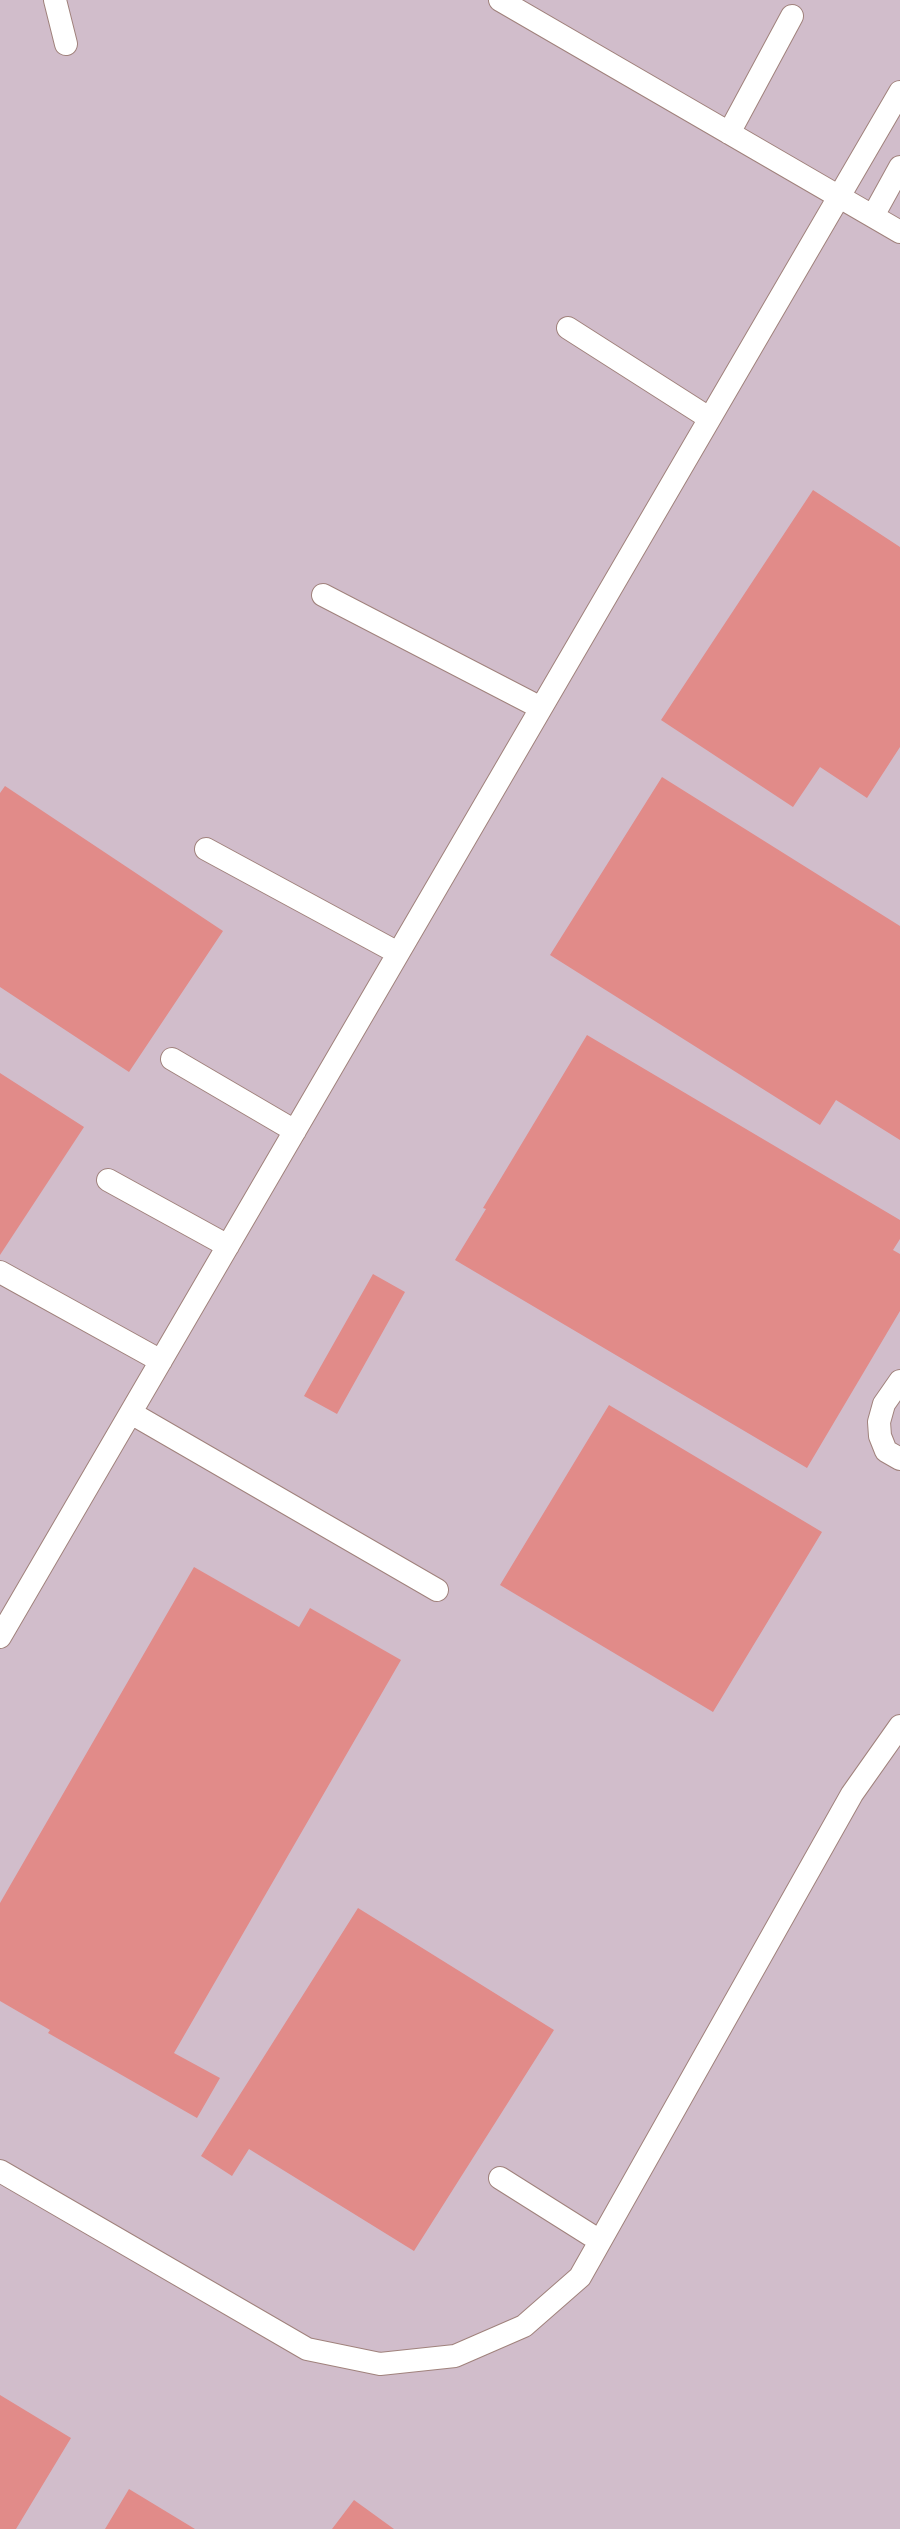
<!DOCTYPE html>
<html>
<head>
<meta charset="utf-8">
<style>
  body { margin:0 }
  canvas { display:block; background:#f6e4cc }
</style>
</head>
<body>
<canvas width="900" height="2529"></canvas>
<script>
const ctx = document.querySelector('canvas').getContext('2d');
ctx.lineJoin = 'round';
function paint(path, color) { ctx.fillStyle = color; ctx.fill(path, 'evenodd'); }
const toPath = rows => new Path2D(rows.map(r => 'M' + r).join(''));
function trace(path, color, width, dash) { ctx.strokeStyle = color; ctx.lineWidth = width; ctx.lineCap = dash ? 'butt' : 'round'; ctx.setLineDash(dash || []); ctx.stroke(path); }
const industrial = toPath([
  [0,0,900,0,900,2529,0,2529]
]);
const building = toPath([
  [813,490,900,547,900,747,867,798,820,767,793,807,661,720],
  [662,777,900,926,900,1140,836,1100,820,1125,550,955],
  [5,786,223,931,129,1072,0,987,0,793],
  [587,1035,900,1220,900,1239,893,1250,900,1254,900,1311,807,1468,455,1260,486,1209,483,1208],
  [0,1073,84,1127,0,1255],
  [373,1274,405,1292,337,1414,304,1396],
  [609,1405,822,1532,713,1712,500,1585],
  [194,1567,299,1627,310,1608,401,1660,174,2053,220,2078,197,2118,48,2033,50,2030,0,2001,0,1903],
  [358,1908,554,2030,414,2251,249,2149,232,2176,201,2156],
  [0,2395,71,2438,16,2529,0,2529],
  [129,2489,195,2529,105,2529],
  [354,2500,394,2529,332,2529]
]);
const service = toPath([
  [55,0,66,44],
  [500,0,900,232],
  [729,133,792,16],
  [873,216,900,167],
  [568,328,709,418],
  [323,595,541,708],
  [206,849,398,953],
  [172,1059,295,1131],
  [108,1180,228,1246],
  [0,1272,161,1361],
  [900,1381,884,1404,879,1422,880,1436,886,1451,900,1459],
  [131,1413,437,1590],
  [0,1637,900,92],
  [0,2171,307,2349,380,2364,455,2356,524,2326,580,2277,852,1794,900,1726],
  [500,2178,600,2241]
]);
paint(industrial, '#d1bdcb');
paint(building, '#e18b89');
trace(service, '#a0827c', 24);
trace(service, '#fff', 22);
</script>
</body>
</html>
